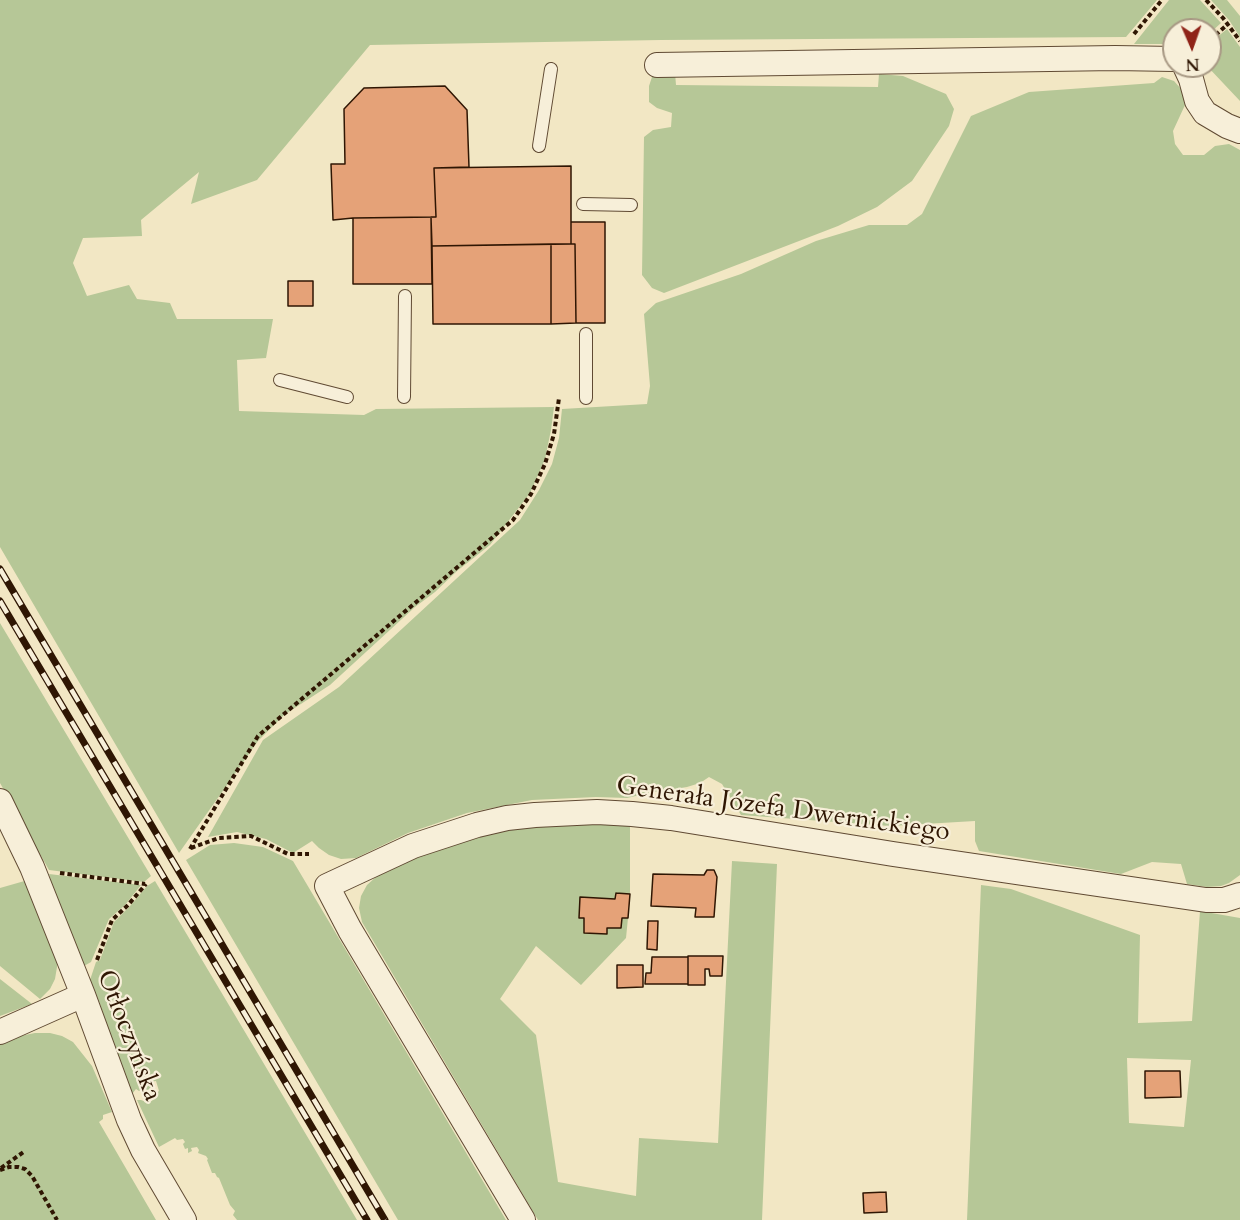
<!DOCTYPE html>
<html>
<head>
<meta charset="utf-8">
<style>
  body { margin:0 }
  #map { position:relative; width:1240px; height:1220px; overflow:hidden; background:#f2e7c4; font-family:Cardo,serif }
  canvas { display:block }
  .north { position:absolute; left:1162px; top:18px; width:60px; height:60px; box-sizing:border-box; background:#f7efd9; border:2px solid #a79883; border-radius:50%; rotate:178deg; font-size:16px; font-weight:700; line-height:24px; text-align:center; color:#2f1603 }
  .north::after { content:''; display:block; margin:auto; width:21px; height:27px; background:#8f2418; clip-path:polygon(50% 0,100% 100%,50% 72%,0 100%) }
</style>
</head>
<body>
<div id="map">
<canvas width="1240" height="1220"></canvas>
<div class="north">N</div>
</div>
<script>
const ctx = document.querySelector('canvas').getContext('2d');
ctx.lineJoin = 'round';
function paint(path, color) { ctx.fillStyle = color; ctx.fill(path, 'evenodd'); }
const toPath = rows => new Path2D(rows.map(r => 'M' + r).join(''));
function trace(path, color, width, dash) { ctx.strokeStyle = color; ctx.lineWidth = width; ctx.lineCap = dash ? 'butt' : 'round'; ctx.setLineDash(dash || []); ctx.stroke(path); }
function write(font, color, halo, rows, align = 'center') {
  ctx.font = font + ' Cardo,serif'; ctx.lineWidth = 4.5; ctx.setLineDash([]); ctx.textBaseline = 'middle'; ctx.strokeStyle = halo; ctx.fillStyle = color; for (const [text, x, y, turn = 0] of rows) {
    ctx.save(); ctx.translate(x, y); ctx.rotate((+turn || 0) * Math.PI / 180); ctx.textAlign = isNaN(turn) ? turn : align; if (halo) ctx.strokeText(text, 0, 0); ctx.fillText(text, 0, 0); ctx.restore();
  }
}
const green = toPath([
  [0,0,1157,0,1126,37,661,40,370,45,257,180,191,204,199,172,141,220,142,236,83,238,73,263,87,296,129,285,137,299,170,303,177,319,273,319,266,358,237,360,239,411,364,415,376,409,554,407,551,430,545,459,530,493,490,545,457,571,435,592,415,607,330,685,284,715,258,741,179,853,0,547],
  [1169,0,1200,0,1221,23,1210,33,1210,30,1174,30,1174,44,1134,44],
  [1211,0,1227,0,1240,16,1240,37,1229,20],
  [1227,29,1240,47,1240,101,1207,66,1210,66,1210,43],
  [675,73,676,85,878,87,879,74,903,76,946,94,954,109,949,126,912,181,877,207,838,226,664,293,652,288,642,275,644,137,653,130,671,127,672,113,657,108,649,102,649,86,652,77],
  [1162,77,1174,81,1182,90,1185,105,1173,131,1175,144,1183,155,1204,155,1215,146,1229,144,1240,150,1240,875,1229,883,1221,886,1207,887,1187,884,1181,864,1152,862,1121,874,979,851,975,841,975,821,890,826,741,815,722,784,709,777,700,783,687,787,649,793,627,798,596,797,532,800,467,813,408,833,356,858,341,859,329,855,319,848,312,841,293,853,266,839,237,832,208,837,263,740,339,687,520,520,539,490,552,464,559,438,562,409,647,404,650,386,644,314,656,303,741,274,816,241,869,225,907,225,922,214,971,116,1029,92,1154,83],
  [0,623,151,876,144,882,49,870,0,783],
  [545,824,630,825,630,894,616,893,615,899,580,918,584,918,584,933,606,934,607,928,621,928,622,918,628,918,626,938,581,985,536,946,500,999,536,1035,558,1182,636,1196,639,1138,718,1143,732,861,777,864,762,1220,538,1220,362,922,359,908,361,896,367,885,377,876,431,851,495,833],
  [234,843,263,847,293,861,506,1220,398,1220,186,860,210,845],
  [49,874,141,885,125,905,109,919,91,962,84,966,59,908],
  [28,880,57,955,57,967,55,979,50,989,40,999,0,966,0,888],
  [155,881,357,1220,237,1220,233,1215,235,1211,230,1205,219,1178,217,1177,215,1173,212,1173,207,1160,208,1159,206,1156,198,1153,199,1150,197,1147,191,1148,192,1151,188,1153,188,1148,185,1149,183,1144,185,1142,183,1139,177,1140,175,1138,159,1147,137,1100,141,1100,149,1103,154,1099,151,1091,153,1091,155,1094,159,1091,156,1081,150,1082,151,1088,146,1091,144,1088,139,1091,136,1089,132,1094,116,1053,100,1004,90,980,96,962,100,960,114,922,130,906,147,886],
  [981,885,1011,889,1140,935,1138,1023,1192,1021,1200,911,1240,918,1240,1220,967,1220],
  [1127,1058,1191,1060,1184,1127,1129,1123],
  [0,979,32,1004,0,1016],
  [35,1033,50,1033,62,1036,73,1042,92,1066,112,1112,103,1115,103,1119,99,1122,156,1220,0,1220,0,1044,20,1036]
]);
const building = toPath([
  [445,86,467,110,469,167,434,168,436,217,353,218,333,220,331,164,345,164,344,109,364,88,445,86],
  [571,166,571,244,432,246,431,217,436,217,434,168,571,166],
  [431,217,432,284,353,284,353,218,431,217],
  [571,222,605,222,605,323,576,323,575,244,571,244,571,222],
  [551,244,551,324,433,324,432,246,551,244],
  [551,244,575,244,576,323,551,324,551,244],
  [288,281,313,281,313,306,288,306,288,281],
  [707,870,714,870,717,877,714,917,695,917,696,908,651,906,653,874,704,875,707,870],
  [616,893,630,894,628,918,622,918,621,928,607,928,607,934,584,933,584,918,579,918,580,897,615,899,616,893],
  [648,921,658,921,657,950,647,949,648,921],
  [688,956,723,956,722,976,710,976,709,969,705,969,705,985,688,985,688,956],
  [652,957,688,957,688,984,645,984,646,973,651,973,652,957],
  [617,965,643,965,643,987,617,988,617,965],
  [1145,1071,1180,1071,1181,1097,1145,1098,1145,1071],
  [886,1192,887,1212,864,1213,863,1193,886,1192]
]);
const path = toPath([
  [1206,0,1223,18,1240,41],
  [1134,34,1162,0],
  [1210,40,1228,24],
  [191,848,219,838,251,836,288,854,309,854],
  [190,849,258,736,513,520,531,494,545,464,554,434,559,398],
  [60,873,145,884],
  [97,960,112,920,128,905,146,884],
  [1,1168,25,1151],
  [0,1170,9,1167,18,1167,25,1169,32,1176,57,1220]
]);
const service = toPath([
  [539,146,551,69],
  [583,204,631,205],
  [586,334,586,398],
  [280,380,347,397],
  [404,397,405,296]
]);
const minor = toPath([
  [657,65,1115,58,1174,59],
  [1185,66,1191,79,1197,101,1205,113,1227,126,1240,131],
  [0,801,32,867,83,995,129,1120,143,1150,184,1220],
  [0,1032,83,995],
  [523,1220,350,930,327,886,413,846,477,825,507,818,535,815,597,812,632,814,671,818,893,854,1206,900,1224,900,1240,895]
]);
const rail = toPath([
  [0,569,385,1220],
  [0,601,367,1220]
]);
const streetNames = [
  ["Generała Józefa Dwernickiego",783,810,8],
  ["Otłoczyńska",128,1036,69]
];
paint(green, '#b6c797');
paint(building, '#e5a278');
trace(building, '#2f1603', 1.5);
trace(service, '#604a33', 14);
trace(minor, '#604a33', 26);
trace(path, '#2f1603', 4, [4.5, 3]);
trace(service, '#f7efd9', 12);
trace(minor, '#f7efd9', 24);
trace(rail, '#2f1603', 7);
trace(rail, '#f7efd9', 4.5, [14]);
write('26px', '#2f1603', '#f7efd9', streetNames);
</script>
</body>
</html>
